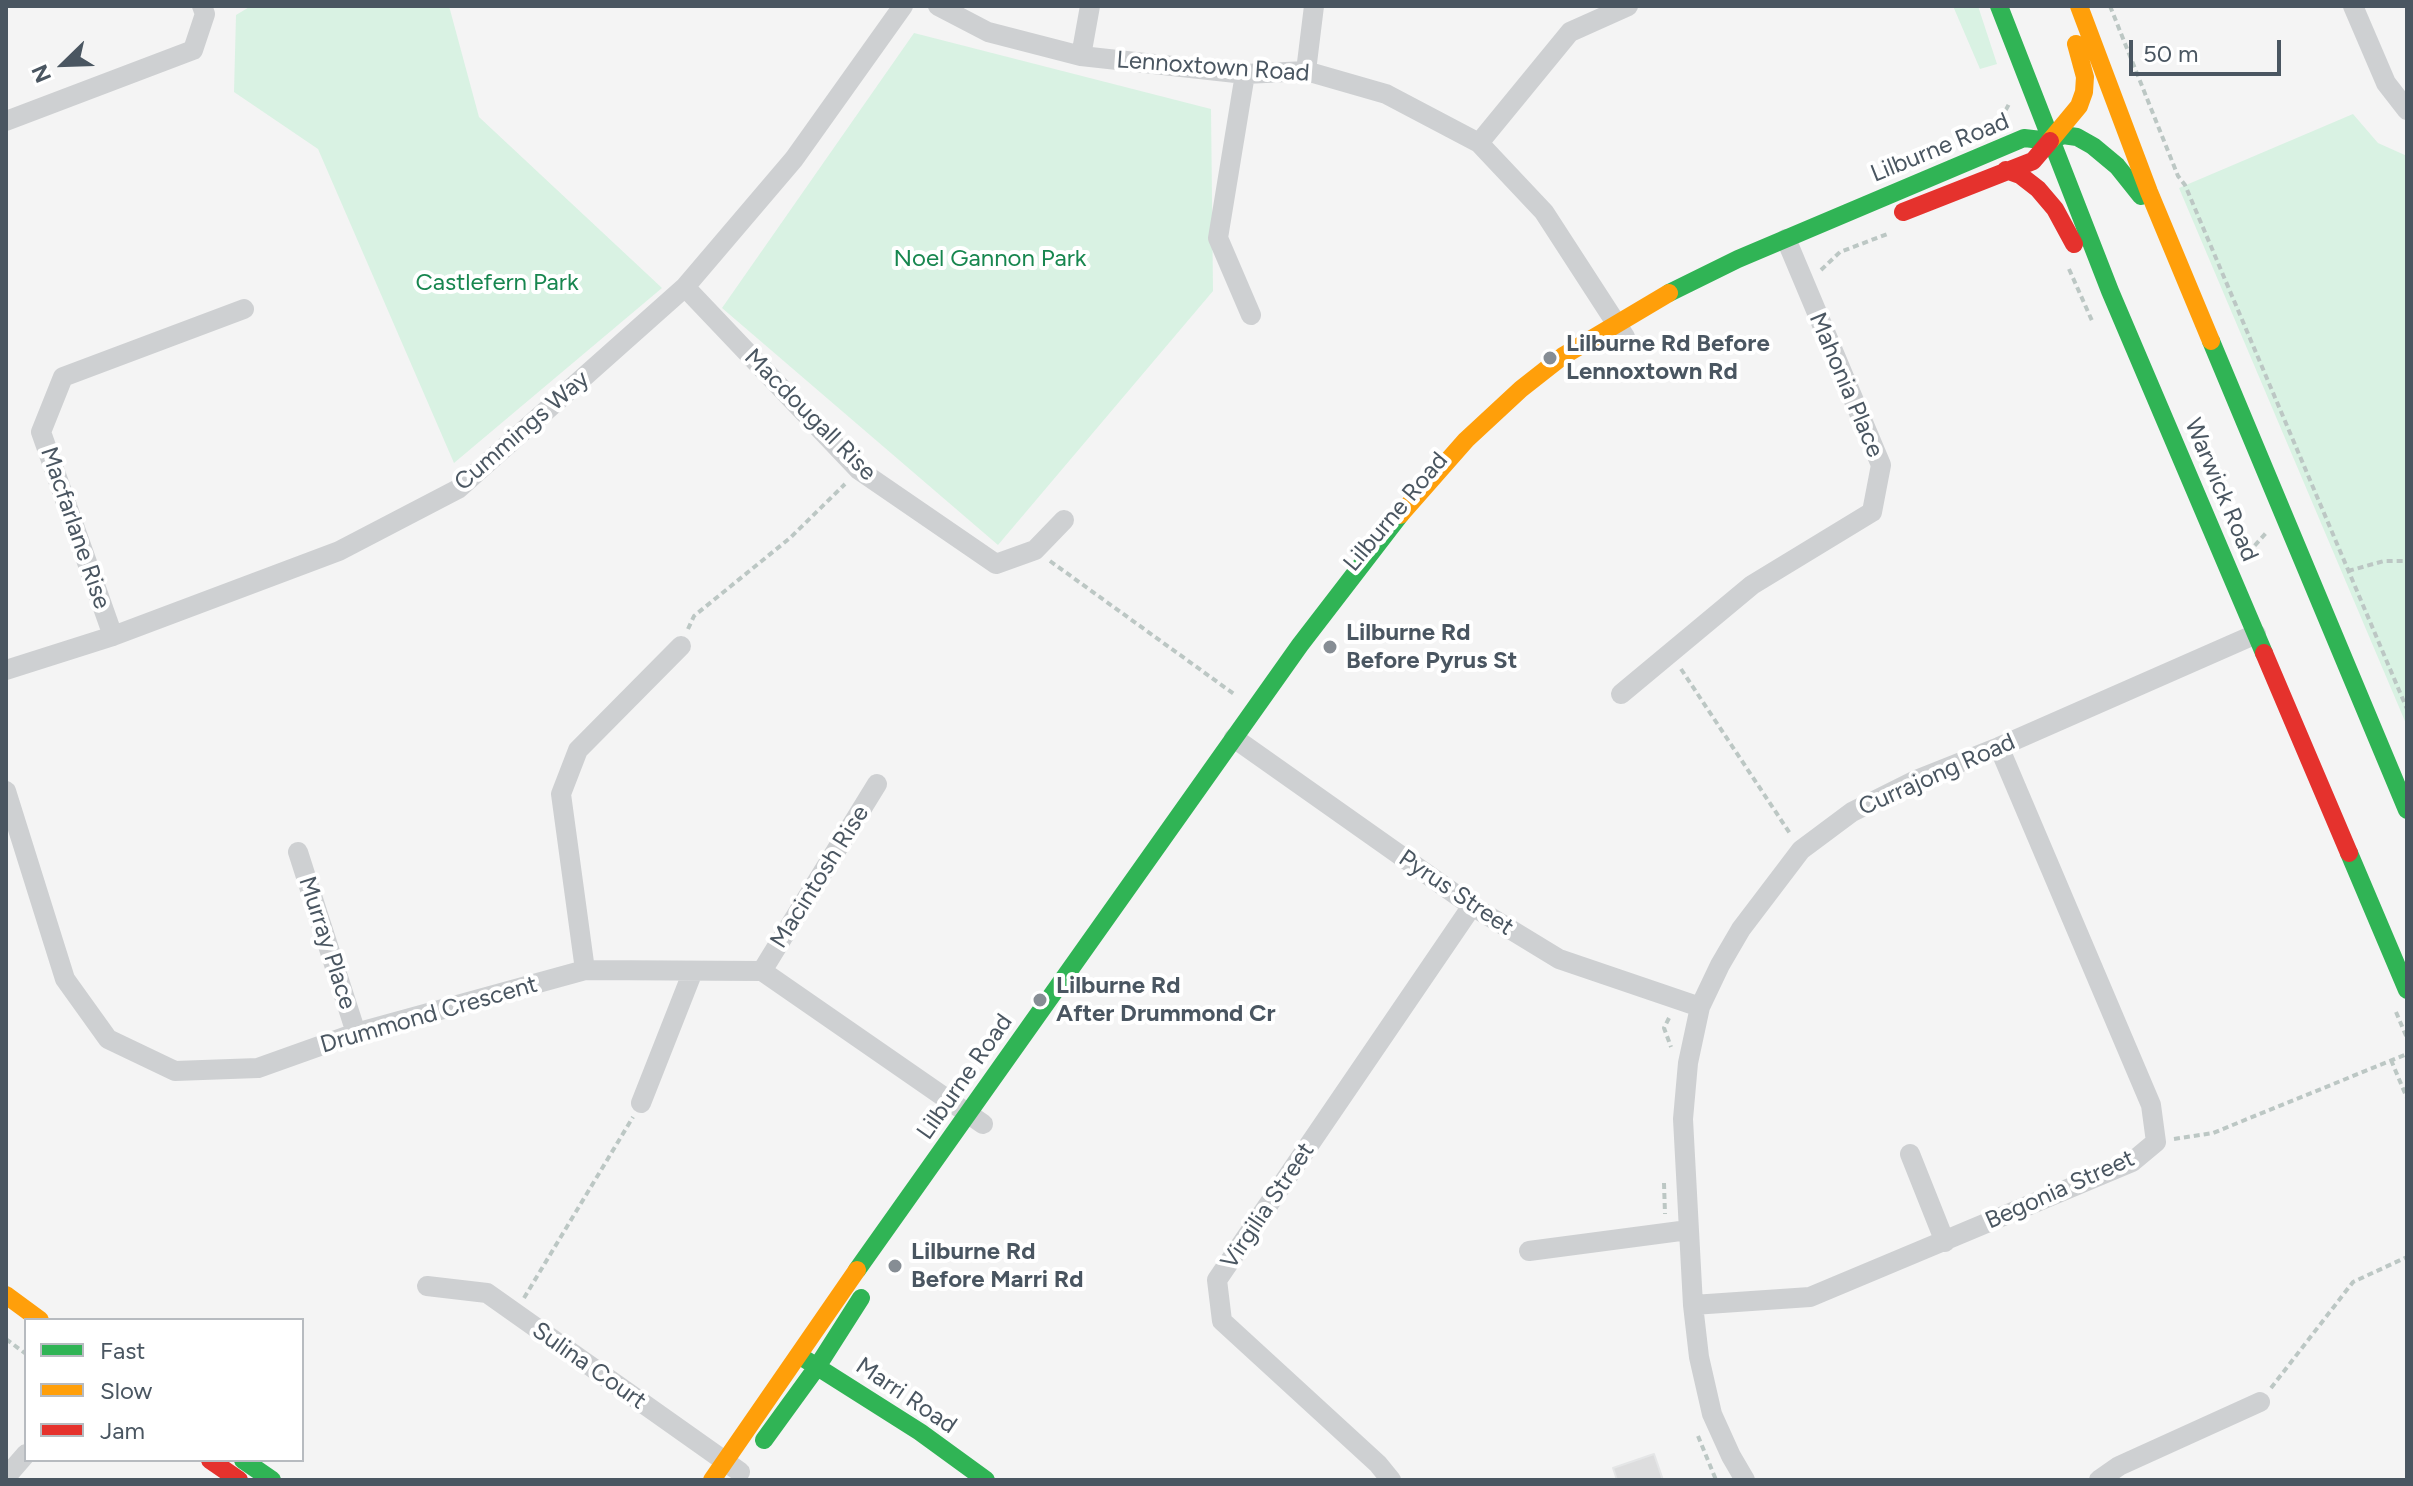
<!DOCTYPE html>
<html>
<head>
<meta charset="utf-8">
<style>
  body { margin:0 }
  #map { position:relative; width:2413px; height:1486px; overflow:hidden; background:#f4f4f4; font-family:Figtree,sans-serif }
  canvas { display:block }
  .frame { position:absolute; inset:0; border:8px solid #4a5661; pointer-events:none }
  .legend { position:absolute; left:24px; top:1318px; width:280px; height:144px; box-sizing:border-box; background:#fff; border:2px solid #b7bbc0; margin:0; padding:10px 14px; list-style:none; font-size:24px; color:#4a5661 }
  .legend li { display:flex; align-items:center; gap:16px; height:40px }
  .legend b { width:40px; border:2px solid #b7bbc0 }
  .north { position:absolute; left:24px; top:24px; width:80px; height:80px; -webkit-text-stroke:6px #fff; paint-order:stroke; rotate:247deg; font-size:22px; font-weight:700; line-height:32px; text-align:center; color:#4a5661 }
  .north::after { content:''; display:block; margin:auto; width:28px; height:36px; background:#4a5661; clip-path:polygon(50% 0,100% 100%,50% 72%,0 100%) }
  .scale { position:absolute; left:2129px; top:40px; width:152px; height:36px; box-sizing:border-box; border:4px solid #4a5661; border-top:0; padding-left:10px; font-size:24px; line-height:28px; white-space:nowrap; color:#4a5661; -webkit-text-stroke:6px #fff; paint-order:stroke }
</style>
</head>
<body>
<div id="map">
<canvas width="2413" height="1486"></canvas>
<div class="frame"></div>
<ul class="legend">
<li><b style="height:10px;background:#30b455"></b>Fast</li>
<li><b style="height:10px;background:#ff9f0a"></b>Slow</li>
<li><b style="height:10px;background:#e5322d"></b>Jam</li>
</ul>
<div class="north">N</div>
<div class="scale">50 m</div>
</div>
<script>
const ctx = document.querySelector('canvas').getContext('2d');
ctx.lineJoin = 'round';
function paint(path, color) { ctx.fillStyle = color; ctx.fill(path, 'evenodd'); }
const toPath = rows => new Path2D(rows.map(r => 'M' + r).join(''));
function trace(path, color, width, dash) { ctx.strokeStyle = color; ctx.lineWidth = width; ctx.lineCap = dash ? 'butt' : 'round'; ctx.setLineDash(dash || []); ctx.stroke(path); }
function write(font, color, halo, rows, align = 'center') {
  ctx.font = font + ' Figtree,sans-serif'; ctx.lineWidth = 8; ctx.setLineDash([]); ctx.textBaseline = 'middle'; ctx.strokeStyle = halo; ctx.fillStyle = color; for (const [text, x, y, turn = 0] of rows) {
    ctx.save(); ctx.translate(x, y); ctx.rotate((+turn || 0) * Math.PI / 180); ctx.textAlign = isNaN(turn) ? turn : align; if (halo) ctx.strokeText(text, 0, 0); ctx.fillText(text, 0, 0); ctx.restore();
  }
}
const green = toPath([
  [251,6,449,6,479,117,662,288,454,463,318,149,234,92,236,15],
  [1953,6,1978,6,1997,64,1980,69],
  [914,33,1211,109,1213,291,998,545,722,308],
  [2353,114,2378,143,2407,156,2407,726,2179,188]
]);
const building = toPath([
  [1654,1454,1663,1480,1617,1480,1613,1468,1654,1454]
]);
const path = toPath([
  [2110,6,2178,176,2185,185,2407,709],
  [2001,119,2009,104],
  [2069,269,2093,323],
  [1821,270,1840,252,1890,233],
  [2248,553,2266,533],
  [1050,561,1234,694],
  [2348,571,2384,561,2407,561],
  [688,629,694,616,790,538,845,484],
  [1681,669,1791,835],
  [2396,1012,2407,1038],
  [1669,1018,1664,1028,1671,1047],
  [2391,1060,2407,1098],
  [2174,1139,2213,1133,2407,1054],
  [1664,1183,1665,1214],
  [524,1298,633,1117],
  [6,1339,26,1354],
  [2271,1388,2353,1282,2407,1257],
  [1698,1436,1716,1480]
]);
const street = toPath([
  [938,6,988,32,1081,56,1245,74,1306,71,1386,94,1479,143,1544,212,1625,337],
  [2353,6,2386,83,2407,110],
  [1081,56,1090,6],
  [1306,71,1314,6],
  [1245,74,1218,238,1251,315],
  [6,121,193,50,205,14,202,6],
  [1479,143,1570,32,1628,6],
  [685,287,859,470,996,564,1035,550,1064,520],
  [113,636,41,432,63,377,244,309],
  [6,670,113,636,339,551,458,489,685,287,794,159,903,6],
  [1621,694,1752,585,1872,512,1881,465,1786,239],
  [1234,738,1472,906,1559,959,1700,1007],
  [6,791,65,979,108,1039,175,1071,258,1068,356,1033,585,970,762,971,983,1124],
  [298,852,356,1033],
  [585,970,561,794,578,750,681,646],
  [762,971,877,784],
  [641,1103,693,971],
  [1910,1154,1945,1242],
  [1529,1251,1688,1230],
  [427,1286,487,1293,740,1472],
  [1693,1305,1810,1297,2132,1162,2156,1142,2151,1105,1999,747],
  [6,1477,26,1454],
  [1391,1480,1378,1464,1222,1321,1217,1280,1472,906],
  [1745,1480,1731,1456,1712,1414,1699,1357,1693,1305,1683,1119,1688,1063,1700,1007,1720,965,1741,929,1801,850,1852,812,1916,780,1999,747,2256,634],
  [2099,1480,2119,1466,2260,1402]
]);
const fast = toPath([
  [1999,6,2110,291,2264,653],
  [2050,141,2063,135,2077,137,2093,146,2117,166,2141,196],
  [1669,293,1738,259,2024,138,2050,141],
  [2211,341,2407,810],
  [2349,853,2407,990],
  [857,1270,1300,645,1400,515],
  [800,1356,920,1432,986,1480],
  [764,1440,817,1367,861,1298],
  [243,1460,272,1480]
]);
const slow = toPath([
  [2079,6,2149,192,2211,341],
  [2050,141,2079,106,2084,92,2085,77,2076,44],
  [1400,515,1466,440,1521,389,1563,356,1669,293],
  [6,1295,40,1320],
  [712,1480,857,1270]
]);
const jam = toPath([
  [2006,170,2020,175,2038,189,2055,209,2074,244],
  [1903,212,2033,161,2050,141],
  [2264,653,2349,853],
  [210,1460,239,1480]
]);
const markers = [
  [1550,358,8,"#868d94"],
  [1330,647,8,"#868d94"],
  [1040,1000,8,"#868d94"],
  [895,1266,8,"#868d94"]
];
const streetNames = [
  ["Lennoxtown Road",1213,67,4],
  ["Lilburne Road",1940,148,-22],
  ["Mahonia Place",1846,385,67],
  ["Macdougall Rise",810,415,45],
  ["Cummings Way",522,431,-41],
  ["Warwick Road",2221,490,67],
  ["Lilburne Road",1396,512,-50],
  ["Macfarlane Rise",75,528,71],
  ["Currajong Road",1937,775,-24],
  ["Macintosh Rise",820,877,-58],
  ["Pyrus Street",1456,893,34],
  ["Murray Place",327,943,72],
  ["Drummond Crescent",429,1015,-16],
  ["Lilburne Road",965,1077,-55],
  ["Begonia Street",2060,1190,-24],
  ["Virgilia Street",1268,1206,-56],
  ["Sulina Court",589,1366,35],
  ["Marri Road",906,1396,34]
];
const parkNames = [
  ["Noel Gannon Park",990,259],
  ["Castlefern Park",497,283]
];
const poiNames = [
  ["Lilburne Rd Before",1566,344],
  ["Lennoxtown Rd",1566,372],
  ["Lilburne Rd",1346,633],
  ["Before Pyrus St",1346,661],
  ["Lilburne Rd",1056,986],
  ["After Drummond Cr",1056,1014],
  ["Lilburne Rd",911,1252],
  ["Before Marri Rd",911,1280]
];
paint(green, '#d9f2e3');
paint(building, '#ddddde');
trace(building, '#e5e6e7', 2);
trace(path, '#bcc7c4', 4, [6, 4]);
trace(street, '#ced0d2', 20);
trace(fast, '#30b455', 18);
trace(slow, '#ff9f0a', 18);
trace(jam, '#e5322d', 18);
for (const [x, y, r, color] of markers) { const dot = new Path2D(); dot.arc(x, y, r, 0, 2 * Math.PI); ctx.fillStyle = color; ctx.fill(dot); trace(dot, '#fff', 3); }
write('24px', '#4a5661', '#fff', streetNames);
write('24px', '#17864f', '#fff', parkNames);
write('bold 24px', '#4a5661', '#fff', poiNames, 'left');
</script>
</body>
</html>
